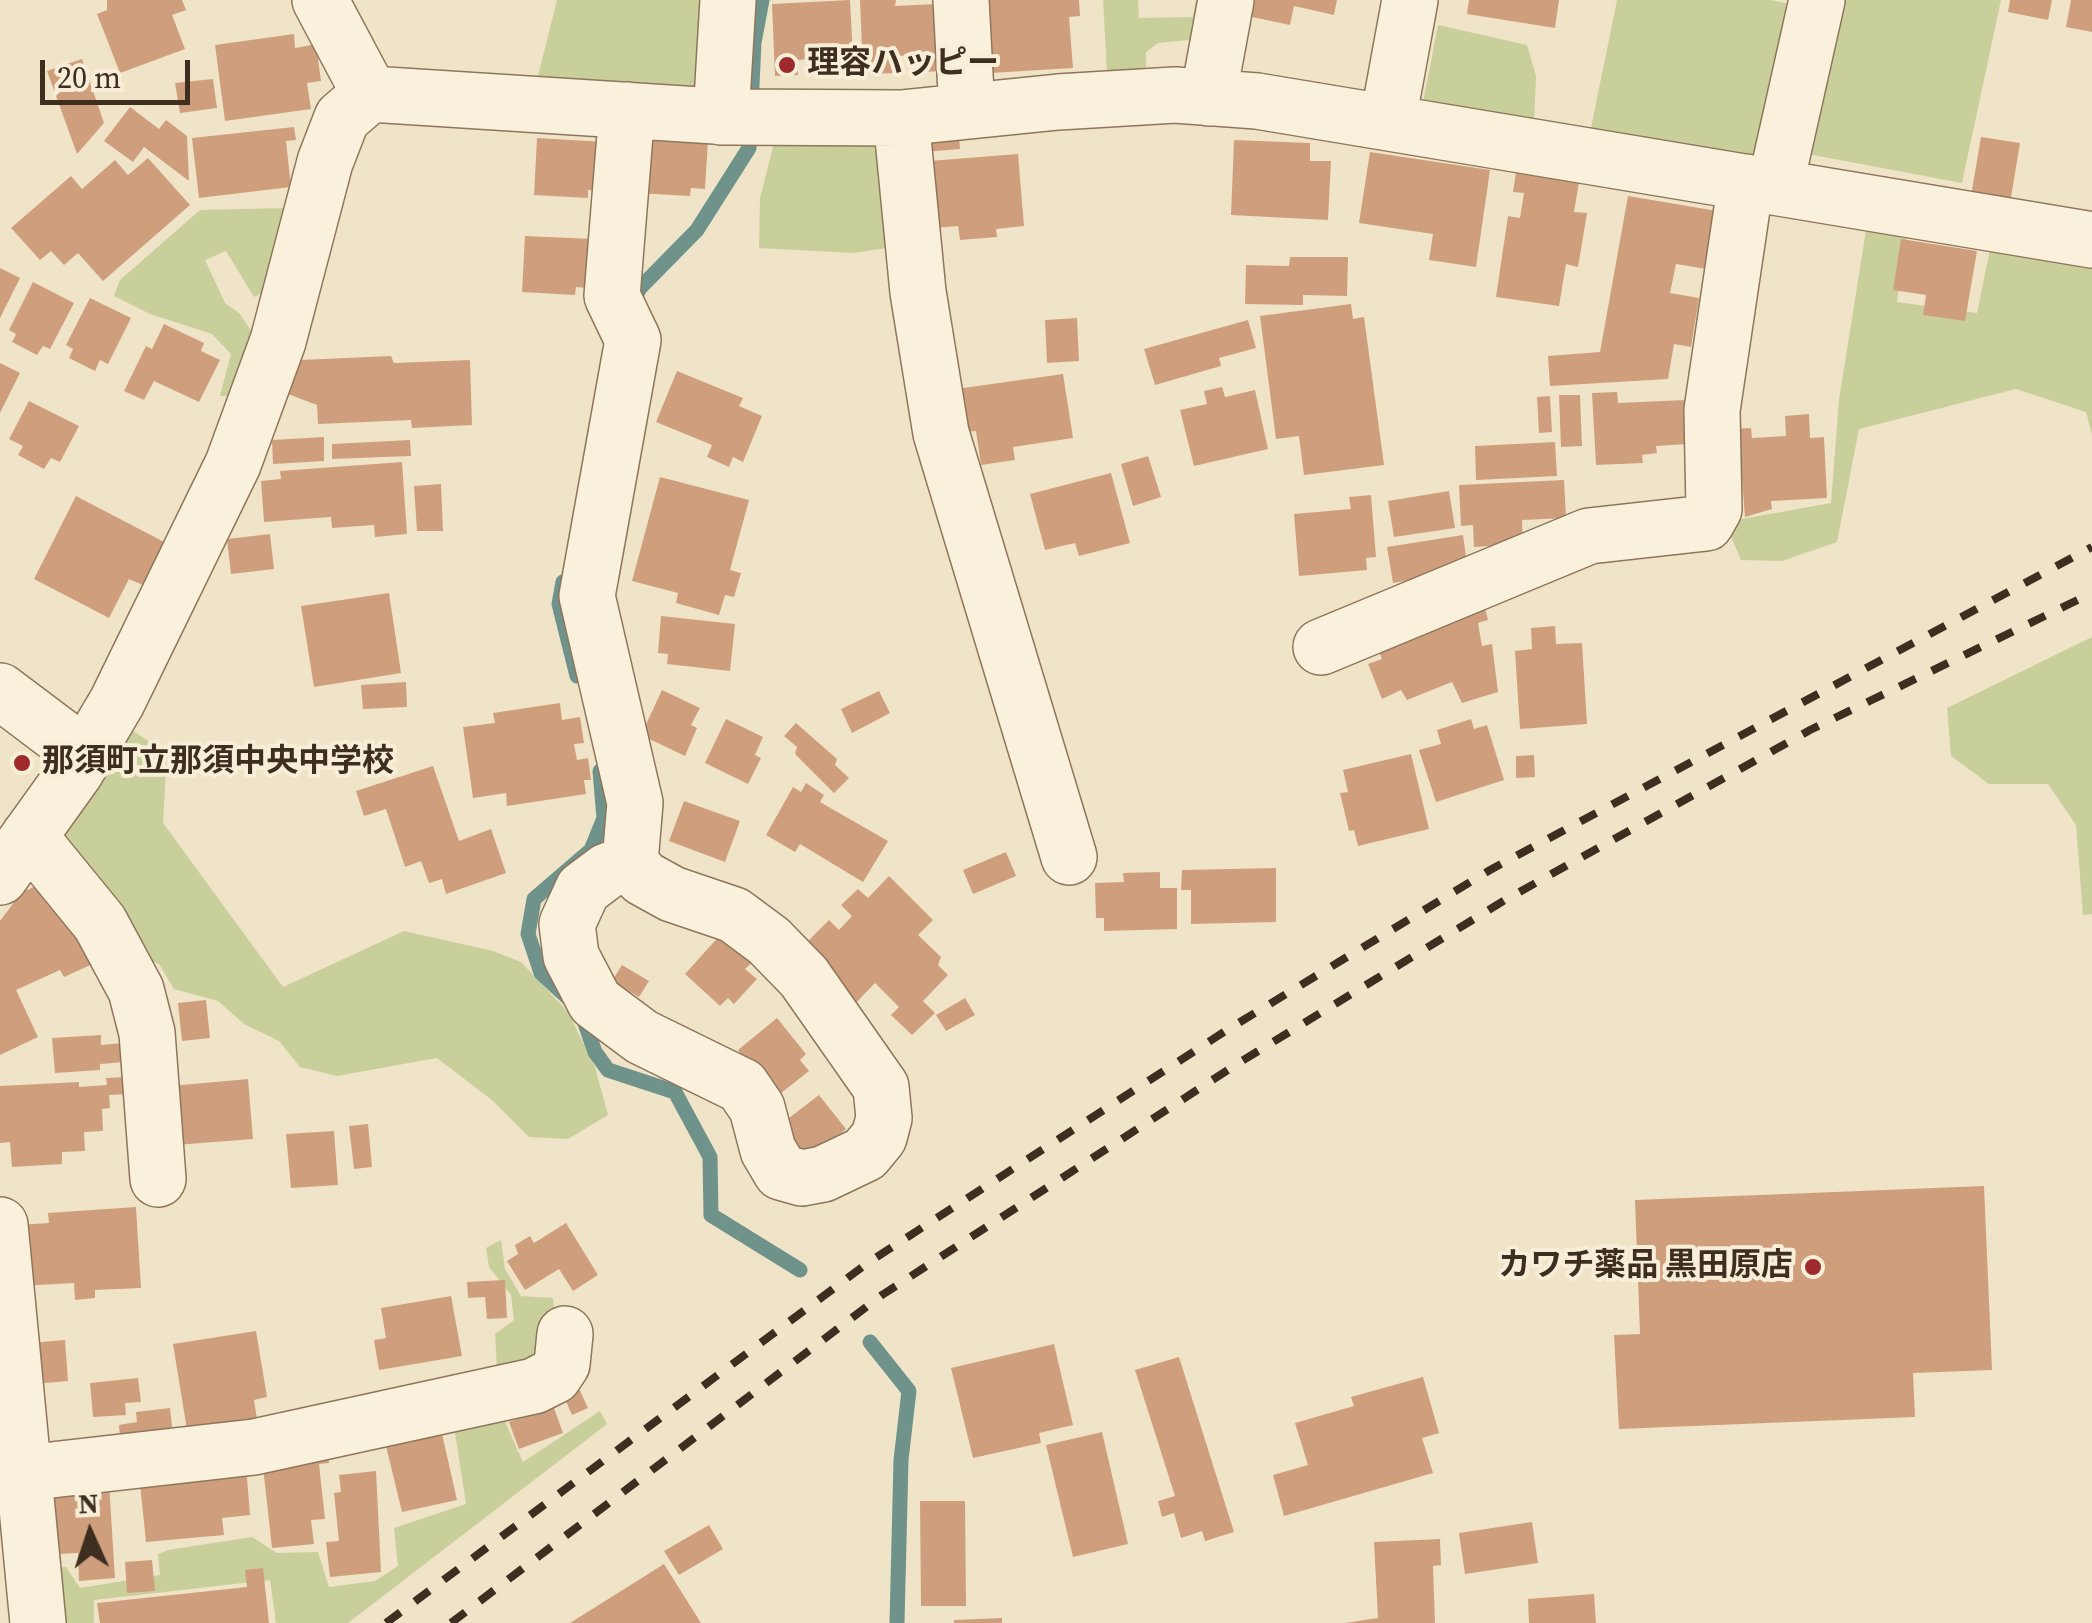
<!DOCTYPE html>
<html>
<head>
<meta charset="utf-8">
<style>
  body { margin:0 }
  #map { position:relative; width:2092px; height:1623px; overflow:hidden; background:#f0e4c8; font-family:"Source Serif 4",serif }
  canvas { display:block }
  .north { position:absolute; left:40px; top:1483px; width:100px; height:100px; -webkit-text-stroke:8px #f7eed8; paint-order:stroke; rotate:357deg; font-size:28px; font-weight:700; line-height:40px; text-align:center; color:#3d2e20 }
  .north::after { content:''; display:block; margin:auto; width:35px; height:45px; background:#3d2e20; clip-path:polygon(50% 0,100% 100%,50% 72%,0 100%) }
  .scale { position:absolute; left:40px; top:60px; width:150px; height:45px; box-sizing:border-box; border:5px solid #3d2e20; border-top:0; padding-left:12px; font-size:30px; line-height:35px; white-space:nowrap; color:#3d2e20; -webkit-text-stroke:8px #f7eed8; paint-order:stroke }
</style>
</head>
<body>
<div id="map">
<canvas width="2092" height="1623"></canvas>
<div class="north">N</div>
<div class="scale">20 m</div>
</div>
<script>
const ctx = document.querySelector('canvas').getContext('2d');
ctx.lineJoin = 'round';
function paint(path, color) { ctx.fillStyle = color; ctx.fill(path, 'evenodd'); }
const toPath = rows => new Path2D(rows.map(r => 'M' + r).join(''));
function trace(path, color, width, dash) { ctx.strokeStyle = color; ctx.lineWidth = width; ctx.lineCap = dash ? 'butt' : 'round'; ctx.setLineDash(dash || []); ctx.stroke(path); }
function write(font, color, halo, rows, align = 'center') {
  ctx.font = font + ' "Source Serif 4","Noto Sans JP",serif'; ctx.lineWidth = 8; ctx.setLineDash([]); ctx.textBaseline = 'middle'; ctx.strokeStyle = halo; ctx.fillStyle = color; for (const [text, x, y, turn = 0] of rows) {
    ctx.save(); ctx.translate(x, y); ctx.rotate((+turn || 0) * Math.PI / 180); ctx.textAlign = isNaN(turn) ? turn : align; if (halo) ctx.strokeText(text, 0, 0); ctx.fillText(text, 0, 0); ctx.restore();
  }
}
const green = toPath([
  [557,0,707,0,702,91,537,80],
  [1103,0,1138,0,1139,18,1193,17,1196,0,1209,0,1200,39,1158,43,1146,52,1146,74,1107,72],
  [1617,0,1771,0,1795,5,1759,155,1591,128],
  [1833,0,2001,0,1962,183,1797,152],
  [1438,25,1527,45,1536,76,1534,124,1423,102],
  [774,143,889,146,895,247,852,253,759,248,760,198],
  [287,208,268,290,254,297,226,251,205,260,225,303,239,313,255,336,240,396,220,396,231,354,212,334,150,314,114,296,120,280,200,210],
  [1867,224,1908,231,1897,302,1977,313,1991,245,2092,263,2092,435,2086,412,2016,389,1859,429,1837,542,1782,561,1741,560,1725,522,1831,503,1839,400],
  [2092,637,2092,914,2083,915,2076,825,2048,784,1989,784,1951,756,1947,708],
  [130,729,167,753,163,823,283,987,404,931,493,951,521,962,568,1012,595,1067,608,1115,568,1139,529,1137,493,1101,437,1058,337,1076,300,1067,279,1041,244,1024,218,1001,174,989,159,964,122,951,47,843],
  [501,1240,505,1269,521,1296,553,1298,557,1333,550,1366,498,1388,495,1334,514,1320,511,1295,489,1267,486,1248],
  [600,1411,607,1424,348,1623,276,1623,270,1580,94,1600,94,1623,58,1623,53,1568,66,1567,80,1588,160,1575,158,1554,168,1550,252,1537,277,1553,318,1552,329,1587,375,1581,398,1566,394,1528,466,1504,453,1420,503,1417,523,1462]
]);
const stream = toPath([
  [631,304,640,288,697,230,749,148,754,43,762,0],
  [563,582,559,604,577,676],
  [600,771,604,818,591,850,534,899,528,934,541,973,580,1009,595,1052,608,1070,675,1092,710,1157,711,1215,800,1270],
  [870,1342,909,1391,901,1460,897,1623]
]);
const building = toPath([
  [107,0,182,0,186,10,172,15,185,49,120,73,97,14,107,10],
  [850,0,853,57,797,60,798,75,775,76,772,4],
  [860,0,896,0,895,6,936,4,950,71,913,72,913,55,897,56,898,73,863,74],
  [986,0,1079,0,1080,16,1069,17,1073,68,991,73],
  [1255,0,1337,0,1334,15,1294,6,1290,25,1252,17],
  [1469,0,1559,0,1555,28,1467,14],
  [2010,0,2052,0,2048,20,2008,12],
  [2071,0,2092,0,2092,32,2066,27],
  [294,34,295,48,316,44,321,81,307,83,311,109,225,121,215,45],
  [82,59,104,123,77,154,47,71],
  [213,79,217,108,180,113,175,83],
  [130,107,159,129,166,120,187,136,189,181,144,147,133,162,104,141],
  [294,127,296,140,286,141,291,187,199,198,192,138],
  [640,136,708,140,705,189,691,188,690,196,637,193],
  [959,136,960,149,924,152,922,139],
  [1981,137,2020,143,2010,203,1971,196],
  [537,138,605,142,602,190,588,190,588,198,534,195],
  [1234,140,1310,143,1310,161,1331,161,1328,220,1231,215],
  [1370,152,1490,170,1476,267,1429,260,1433,234,1359,223],
  [1018,154,1024,226,996,229,997,237,960,240,958,226,935,228,929,161],
  [148,158,190,205,103,281,78,253,64,265,51,251,40,260,11,228,71,176,82,189,115,160,128,175],
  [1516,172,1579,182,1574,212,1587,213,1578,267,1566,264,1559,306,1496,297,1508,216,1520,218,1524,193,1513,192],
  [1628,196,1723,212,1713,270,1676,264,1670,293,1699,298,1691,347,1674,344,1668,379,1550,386,1548,356,1600,352],
  [525,236,593,239,590,288,576,287,575,295,522,292],
  [1901,239,1977,251,1965,321,1923,315,1926,295,1893,290],
  [1290,257,1348,257,1347,296,1303,295,1303,305,1245,304,1246,265,1289,266],
  [0,268,20,278,0,318],
  [33,282,74,303,50,349,43,346,37,355,12,342,16,334,9,330],
  [90,298,131,318,108,364,100,360,95,371,69,358,73,349,66,345],
  [1351,304,1353,319,1364,317,1384,465,1304,475,1299,436,1276,439,1260,316],
  [1077,318,1079,361,1047,363,1045,320],
  [1248,320,1256,348,1219,358,1221,366,1155,385,1144,349],
  [164,324,204,343,201,351,220,360,199,402,154,381,144,400,124,391,146,346,152,349],
  [391,356,394,363,470,360,472,425,412,428,411,420,318,424,317,405,288,394,300,360],
  [0,363,20,373,0,413],
  [677,371,743,398,739,406,762,416,743,462,733,457,729,467,707,457,712,445,656,422],
  [1063,374,1073,438,1013,447,1015,460,981,465,976,431,963,432,949,390],
  [1222,387,1225,397,1255,390,1268,449,1194,466,1180,410,1207,404,1204,391],
  [1617,392,1618,403,1686,400,1688,444,1656,446,1657,453,1642,455,1643,463,1596,465,1592,393],
  [1559,395,1580,395,1582,446,1561,447],
  [1550,396,1552,432,1539,433,1537,397],
  [29,401,79,426,60,462,51,458,44,469,18,455,23,446,9,439],
  [1809,414,1810,438,1824,437,1827,498,1771,501,1772,509,1745,517,1740,452,1730,429,1751,428,1752,438,1786,436,1785,416],
  [324,437,324,461,273,464,272,440],
  [410,440,411,456,332,459,332,444],
  [1555,442,1557,476,1476,480,1475,446],
  [1148,456,1161,497,1133,506,1121,464],
  [402,462,407,534,375,537,374,525,332,528,331,517,264,522,261,481,281,479,280,471],
  [1111,473,1130,543,1079,556,1075,543,1045,550,1030,494],
  [660,477,749,500,730,570,741,573,734,597,725,595,719,615,676,603,678,593,632,581],
  [1564,480,1566,518,1522,520,1523,544,1474,547,1473,525,1461,526,1459,485],
  [441,484,443,531,417,531,414,486],
  [1449,491,1455,528,1394,537,1388,501],
  [1371,495,1376,557,1366,558,1367,570,1299,576,1294,514,1351,509,1349,497],
  [76,496,168,544,145,586,129,579,109,618,34,579],
  [270,534,274,569,231,574,227,539],
  [1463,535,1468,571,1393,583,1387,547],
  [389,593,401,673,314,687,301,606],
  [1482,596,1488,620,1478,623,1482,646,1492,644,1498,692,1462,703,1452,682,1407,700,1401,690,1382,699,1368,664,1382,659,1376,645],
  [661,616,735,624,730,671,667,664,668,654,658,653],
  [1555,626,1556,644,1582,643,1587,724,1520,729,1515,651,1532,649,1531,628],
  [406,682,407,707,363,709,361,685],
  [662,690,700,708,691,725,697,728,685,756,641,735],
  [879,691,890,713,852,733,841,709],
  [560,703,562,720,580,717,584,743,574,744,577,760,588,758,591,780,584,780,586,794,507,806,506,793,473,798,463,727,495,723,493,713],
  [726,719,763,737,755,755,761,758,748,784,705,763],
  [1471,719,1474,729,1487,725,1504,780,1436,802,1419,750,1441,744,1437,730],
  [796,723,837,759,835,765,849,778,834,793,795,754,797,747,784,736],
  [1411,754,1429,829,1358,846,1354,830,1349,831,1340,793,1348,792,1343,770],
  [1534,755,1535,777,1516,778,1516,756],
  [433,766,459,841,491,829,506,873,446,894,442,879,429,883,421,861,405,867,386,809,364,816,356,791],
  [806,783,824,795,820,802,888,841,863,882,800,844,795,852,766,835,793,787,801,792],
  [684,801,740,821,725,862,669,841],
  [1006,852,1016,876,973,894,963,870],
  [1276,868,1276,922,1191,924,1191,890,1181,890,1182,870],
  [1160,872,1160,888,1177,888,1177,929,1104,931,1104,918,1096,918,1095,883,1124,882,1123,873],
  [889,876,933,920,918,935,941,957,938,965,948,975,923,1001,935,1013,912,1035,891,1015,899,1007,875,983,852,1007,796,953,829,920,839,930,852,916,841,905,858,889,868,898],
  [50,879,97,962,64,977,60,970,16,990,38,1037,0,1055,0,921,21,893],
  [722,933,754,961,745,969,757,979,734,1004,728,998,720,1006,685,974],
  [622,965,649,981,639,997,612,981],
  [965,998,975,1015,946,1031,936,1015],
  [206,1000,210,1038,182,1041,178,1003],
  [777,1018,806,1054,800,1060,809,1071,776,1097,738,1050],
  [101,1035,101,1045,124,1043,125,1062,100,1064,100,1070,55,1073,52,1038],
  [127,1077,128,1094,109,1095,110,1108,102,1109,103,1131,84,1132,85,1151,62,1152,62,1164,12,1167,10,1142,0,1143,0,1086,79,1082,79,1087,107,1085,106,1078],
  [248,1079,253,1139,176,1145,171,1086],
  [819,1095,846,1129,826,1145,815,1166,776,1128],
  [368,1124,372,1167,354,1169,349,1126],
  [334,1131,338,1185,291,1188,286,1134],
  [1984,1186,1992,1370,1913,1373,1915,1417,1619,1429,1614,1335,1640,1334,1635,1200],
  [136,1207,141,1288,95,1290,95,1298,75,1300,74,1283,21,1286,18,1225,49,1223,48,1213],
  [566,1223,598,1275,573,1291,559,1269,525,1290,507,1261,518,1254,515,1245,530,1236,534,1243],
  [505,1280,507,1318,487,1319,485,1297,468,1298,467,1282],
  [451,1296,462,1356,379,1370,374,1340,386,1338,381,1308],
  [256,1331,267,1397,254,1400,258,1425,188,1436,173,1344],
  [65,1340,68,1381,34,1384,30,1343],
  [1054,1344,1073,1425,1039,1433,1041,1443,973,1458,951,1368],
  [1179,1357,1234,1532,1205,1541,1202,1531,1181,1538,1174,1513,1162,1517,1158,1501,1175,1496,1135,1370],
  [1423,1377,1439,1433,1422,1438,1433,1473,1284,1516,1273,1475,1308,1465,1295,1423,1354,1406,1351,1397],
  [138,1378,141,1402,125,1403,126,1415,93,1417,90,1383],
  [577,1384,588,1408,572,1415,561,1390],
  [549,1394,563,1433,519,1449,509,1422,522,1417,518,1405],
  [170,1408,174,1444,121,1450,119,1425,137,1422,136,1412],
  [440,1425,457,1500,402,1512,384,1438],
  [1102,1432,1128,1544,1073,1557,1046,1445],
  [328,1451,329,1463,319,1464,325,1519,311,1520,314,1544,272,1548,262,1458],
  [246,1465,250,1515,222,1518,224,1535,146,1542,140,1484],
  [376,1471,381,1572,330,1577,326,1542,339,1541,334,1493,341,1492,339,1475],
  [109,1483,115,1578,79,1581,78,1553,59,1554,41,1488],
  [920,1501,965,1501,966,1606,921,1606],
  [1532,1522,1538,1563,1465,1574,1459,1533],
  [709,1525,723,1549,679,1575,664,1551],
  [1440,1539,1441,1565,1433,1566,1435,1623,1345,1623,1378,1618,1374,1542],
  [152,1560,155,1591,127,1593,125,1562],
  [664,1564,701,1623,570,1623],
  [263,1568,269,1623,100,1623,97,1603,247,1587,245,1570],
  [1594,1594,1596,1623,1529,1623,1528,1599],
  [1002,1618,1002,1623,954,1623,954,1620]
]);
const minor = toPath([
  [320,0,370,94],
  [961,0,967,111],
  [1208,98,1226,0],
  [627,110,612,296,633,340,587,596,635,803,630,862,643,878,672,894,734,915,769,941,804,977,881,1087,884,1118,879,1137,865,1154,823,1174,802,1178,781,1172,768,1150,757,1108,742,1086,642,1037,595,1002,571,956,567,924,583,889,607,871,630,862],
  [721,117,728,0],
  [901,118,918,292,941,433,1069,857],
  [1388,120,1410,0],
  [1775,187,1817,0],
  [1321,647,1589,536,1706,523,1714,509,1712,410,1746,182],
  [0,691,85,755],
  [29,836,100,923,136,990,147,1033,158,1179],
  [0,877,76,771,117,702,233,464,278,341,325,162,342,118,370,94,731,117,901,118,1058,102,1175,95,1257,101,2092,240],
  [0,1225,38,1623],
  [25,1473,254,1447,534,1386,554,1376,562,1364,565,1334]
]);
const rail = toPath([
  [386,1623,869,1262,1227,1030,1490,870,2092,547],
  [451,1623,882,1295,1237,1064,1505,900,1810,730,2092,593]
]);
const markers = [
  [787,65,10,"#9e2a2b"],
  [22,763,10,"#9e2a2b"],
  [1813,1267,10,"#9e2a2b"]
];
const poiNames = [
  ["理容ハッピー",807,65],
  ["那須町立那須中央中学校",42,763],
  ["カワチ薬品 黒田原店",1793,1267,"right"]
];
paint(green, '#c9cf9b');
trace(stream, '#6f938a', 15);
paint(building, '#cf9f7d');
trace(minor, '#8d765c', 58);
trace(minor, '#faf1dc', 55);
trace(rail, '#3d2e20', 8, [18, 18]);
for (const [x, y, r, color] of markers) { const dot = new Path2D(); dot.arc(x, y, r, 0, 2 * Math.PI); ctx.fillStyle = color; ctx.fill(dot); trace(dot, '#f7eed8', 4); }
write('bold 32px', '#3d2e20', '#f7eed8', poiNames, 'left');
</script>
</body>
</html>
